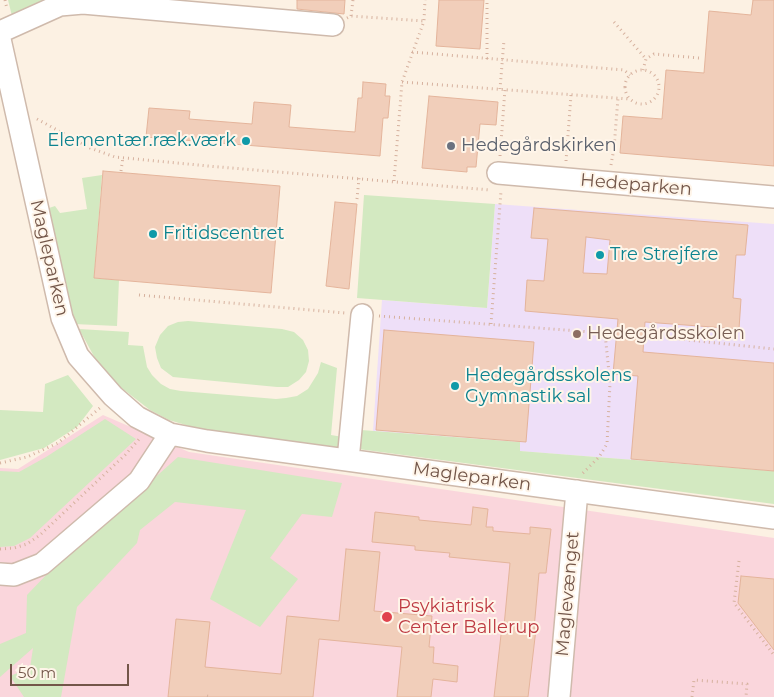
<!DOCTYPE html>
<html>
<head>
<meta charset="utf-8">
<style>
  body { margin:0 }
  #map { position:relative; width:774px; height:697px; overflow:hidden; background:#fcf1e3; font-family:Montserrat,sans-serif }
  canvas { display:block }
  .scale { position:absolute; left:10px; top:664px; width:119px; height:22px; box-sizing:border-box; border:2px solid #735649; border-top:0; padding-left:6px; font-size:15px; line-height:18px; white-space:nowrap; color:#735649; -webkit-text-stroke:4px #fff5e9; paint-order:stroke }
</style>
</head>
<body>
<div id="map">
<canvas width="774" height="697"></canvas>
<div class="scale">50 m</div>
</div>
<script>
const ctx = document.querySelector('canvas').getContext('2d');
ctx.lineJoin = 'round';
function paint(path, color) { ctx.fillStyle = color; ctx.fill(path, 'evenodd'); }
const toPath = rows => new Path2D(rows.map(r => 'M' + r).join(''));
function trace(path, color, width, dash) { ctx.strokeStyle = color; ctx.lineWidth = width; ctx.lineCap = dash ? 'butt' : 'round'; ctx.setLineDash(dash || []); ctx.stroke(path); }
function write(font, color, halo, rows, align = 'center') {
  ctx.font = font + ' Montserrat,sans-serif'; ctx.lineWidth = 4; ctx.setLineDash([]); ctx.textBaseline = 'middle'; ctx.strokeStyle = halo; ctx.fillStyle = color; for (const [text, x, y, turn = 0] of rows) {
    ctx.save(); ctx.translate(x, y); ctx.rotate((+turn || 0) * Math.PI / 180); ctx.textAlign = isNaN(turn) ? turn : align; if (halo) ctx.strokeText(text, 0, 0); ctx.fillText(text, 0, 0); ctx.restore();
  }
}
const education = toPath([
  [495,204,774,224,774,471,519,451,520,442,373,431,382,300,487,308]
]);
const medical = toPath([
  [103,415,189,452,774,538,774,697,0,697,0,468,18,469]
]);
const green = toPath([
  [8,0,43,0,12,16],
  [102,175,94,278,119,280,117,326,74,324,49,208,55,206,60,213,87,209,82,178],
  [364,195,495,204,487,308,357,298],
  [188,321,282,329,294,332,303,340,308,350,309,361,306,372,299,380,288,387,277,387,173,377,161,368,157,358,155,347,160,335,168,326,178,322],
  [79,329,129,332,128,345,143,346,147,367,152,375,161,384,170,389,181,391,276,399,286,398,297,396,308,389,318,373,321,362,337,368,331,435,343,437,342,445,337,448,259,438,199,429,169,420,150,410,119,386,96,360],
  [68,375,93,406,77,427,44,448,0,460,0,410,43,412,45,384],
  [105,419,136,439,30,538,14,546,0,547,0,471,19,472,46,457],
  [361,430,520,442,520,451,774,471,774,504,358,449],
  [178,457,342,483,332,517,302,514,270,558,298,579,260,627,210,599,246,510,175,502,140,530,137,543,77,607,61,697,24,697,10,676,30,668,33,648,0,677,0,644,26,633,27,595,49,572]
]);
const building = toPath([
  [297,0,345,0,344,14,297,9,297,0],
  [439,0,484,0,480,49,436,46,439,0],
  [753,0,774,0,774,166,620,153,623,116,662,119,666,70,704,73,709,11,751,15,753,0],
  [363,82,386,84,385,96,390,96,388,118,383,118,380,156,146,137,149,108,190,111,189,119,252,124,254,102,291,105,289,127,355,132,358,98,362,98,363,82],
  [429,96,498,102,496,125,480,124,476,167,467,167,467,172,422,168,429,96],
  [103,171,280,186,271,293,94,278,103,171],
  [335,202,357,204,349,289,326,286,335,202],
  [534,208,748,225,745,255,736,255,733,298,741,299,739,329,645,322,643,352,774,363,774,471,631,459,638,376,613,374,618,319,525,311,527,280,544,281,548,239,531,238,534,208],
  [586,237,610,240,607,274,583,273,586,237],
  [384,330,534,342,526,442,376,430,384,330],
  [473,507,488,509,486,527,493,527,493,531,530,534,530,527,551,529,546,573,539,573,534,629,536,629,528,697,494,697,502,626,504,626,510,563,449,557,450,553,415,550,415,546,372,542,375,512,419,517,419,520,471,525,473,507],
  [346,549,380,552,374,611,432,616,429,647,434,647,433,663,458,666,457,682,433,679,431,697,397,697,402,647,319,639,313,697,168,697,176,619,210,622,205,667,281,674,287,616,339,621,346,549],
  [741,576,774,579,774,650,738,603,741,576]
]);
const path = toPath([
  [5,0,7,9],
  [351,16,353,0],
  [347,18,351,16,424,21],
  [614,22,646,59],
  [412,52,624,70,630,75],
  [487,59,487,0],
  '625 87a17 17 0 1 1 34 0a17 17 0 1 1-34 0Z',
  [643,70,646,59,654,54,699,58],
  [402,82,629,99],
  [500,89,504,40],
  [37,119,90,148,115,157,208,166,490,190],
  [500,156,505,89],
  [566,161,571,95],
  [611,165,614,148,618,98],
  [121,171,123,157],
  [394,181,402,82,424,21,425,0],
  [357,199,359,178],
  [139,295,345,313],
  [379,316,605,333,610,383,607,444,599,457,582,474],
  [491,324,501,191],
  [679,339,774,349],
  [0,463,27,457,58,443,101,407],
  [0,549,14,548,27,544,40,535,125,455,140,438],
  [739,561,734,603,774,655],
  [207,696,211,697],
  [692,697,694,680,747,684,746,697]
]);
const minor = toPath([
  [0,32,60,5,83,3,333,25],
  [0,39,62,318,78,356,113,396,137,417,170,434,207,441,774,518],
  [498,173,774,197],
  [348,460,362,315],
  [0,574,14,575,42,564,139,481,170,434],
  [559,697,577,491]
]);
const markers = [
  [246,141,5,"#0f9aa8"],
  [451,146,5,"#6b7280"],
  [153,234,5,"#0f9aa8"],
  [600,255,5,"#0f9aa8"],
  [577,334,5,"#8d6e63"],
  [455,386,5,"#0f9aa8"],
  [387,617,6,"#e0444e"]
];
const cultureNames = [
  ["Elementær.ræk.værk",236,141,"right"],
  ["Fritidscentret",163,234],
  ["Tre Strejfere",610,255],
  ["Hedegårdsskolens",465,376],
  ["Gymnastik sal",465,397]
];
const worshipNames = [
  ["Hedegårdskirken",461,146]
];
const streetNames = [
  ["Hedeparken",636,185,5],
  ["Magleparken",49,258,77],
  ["Magleparken",472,477,8],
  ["Maglevænget",568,594,-85]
];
const educationNames = [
  ["Hedegårdsskolen",587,334]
];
const healthNames = [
  ["Psykiatrisk",398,607],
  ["Center Ballerup",398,628]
];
paint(education, '#eedff8');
paint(medical, '#fad6dc');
paint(green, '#d3e9c1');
paint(building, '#f1ceba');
trace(building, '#e4b49b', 1);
trace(minor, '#cfbaac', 24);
trace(path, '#d6b19e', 3, [1, 4]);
trace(minor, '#fff', 21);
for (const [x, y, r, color] of markers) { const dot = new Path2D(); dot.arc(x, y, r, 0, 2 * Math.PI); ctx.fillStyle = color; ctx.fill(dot); trace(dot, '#fff5e9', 2); }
write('18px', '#0d838f', '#fff5e9', cultureNames, 'left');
write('18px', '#5b616d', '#fff5e9', worshipNames, 'left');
write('18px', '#735649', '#fff5e9', streetNames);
write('18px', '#785e54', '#fff5e9', educationNames, 'left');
write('18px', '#be3a42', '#fff5e9', healthNames, 'left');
</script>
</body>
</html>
